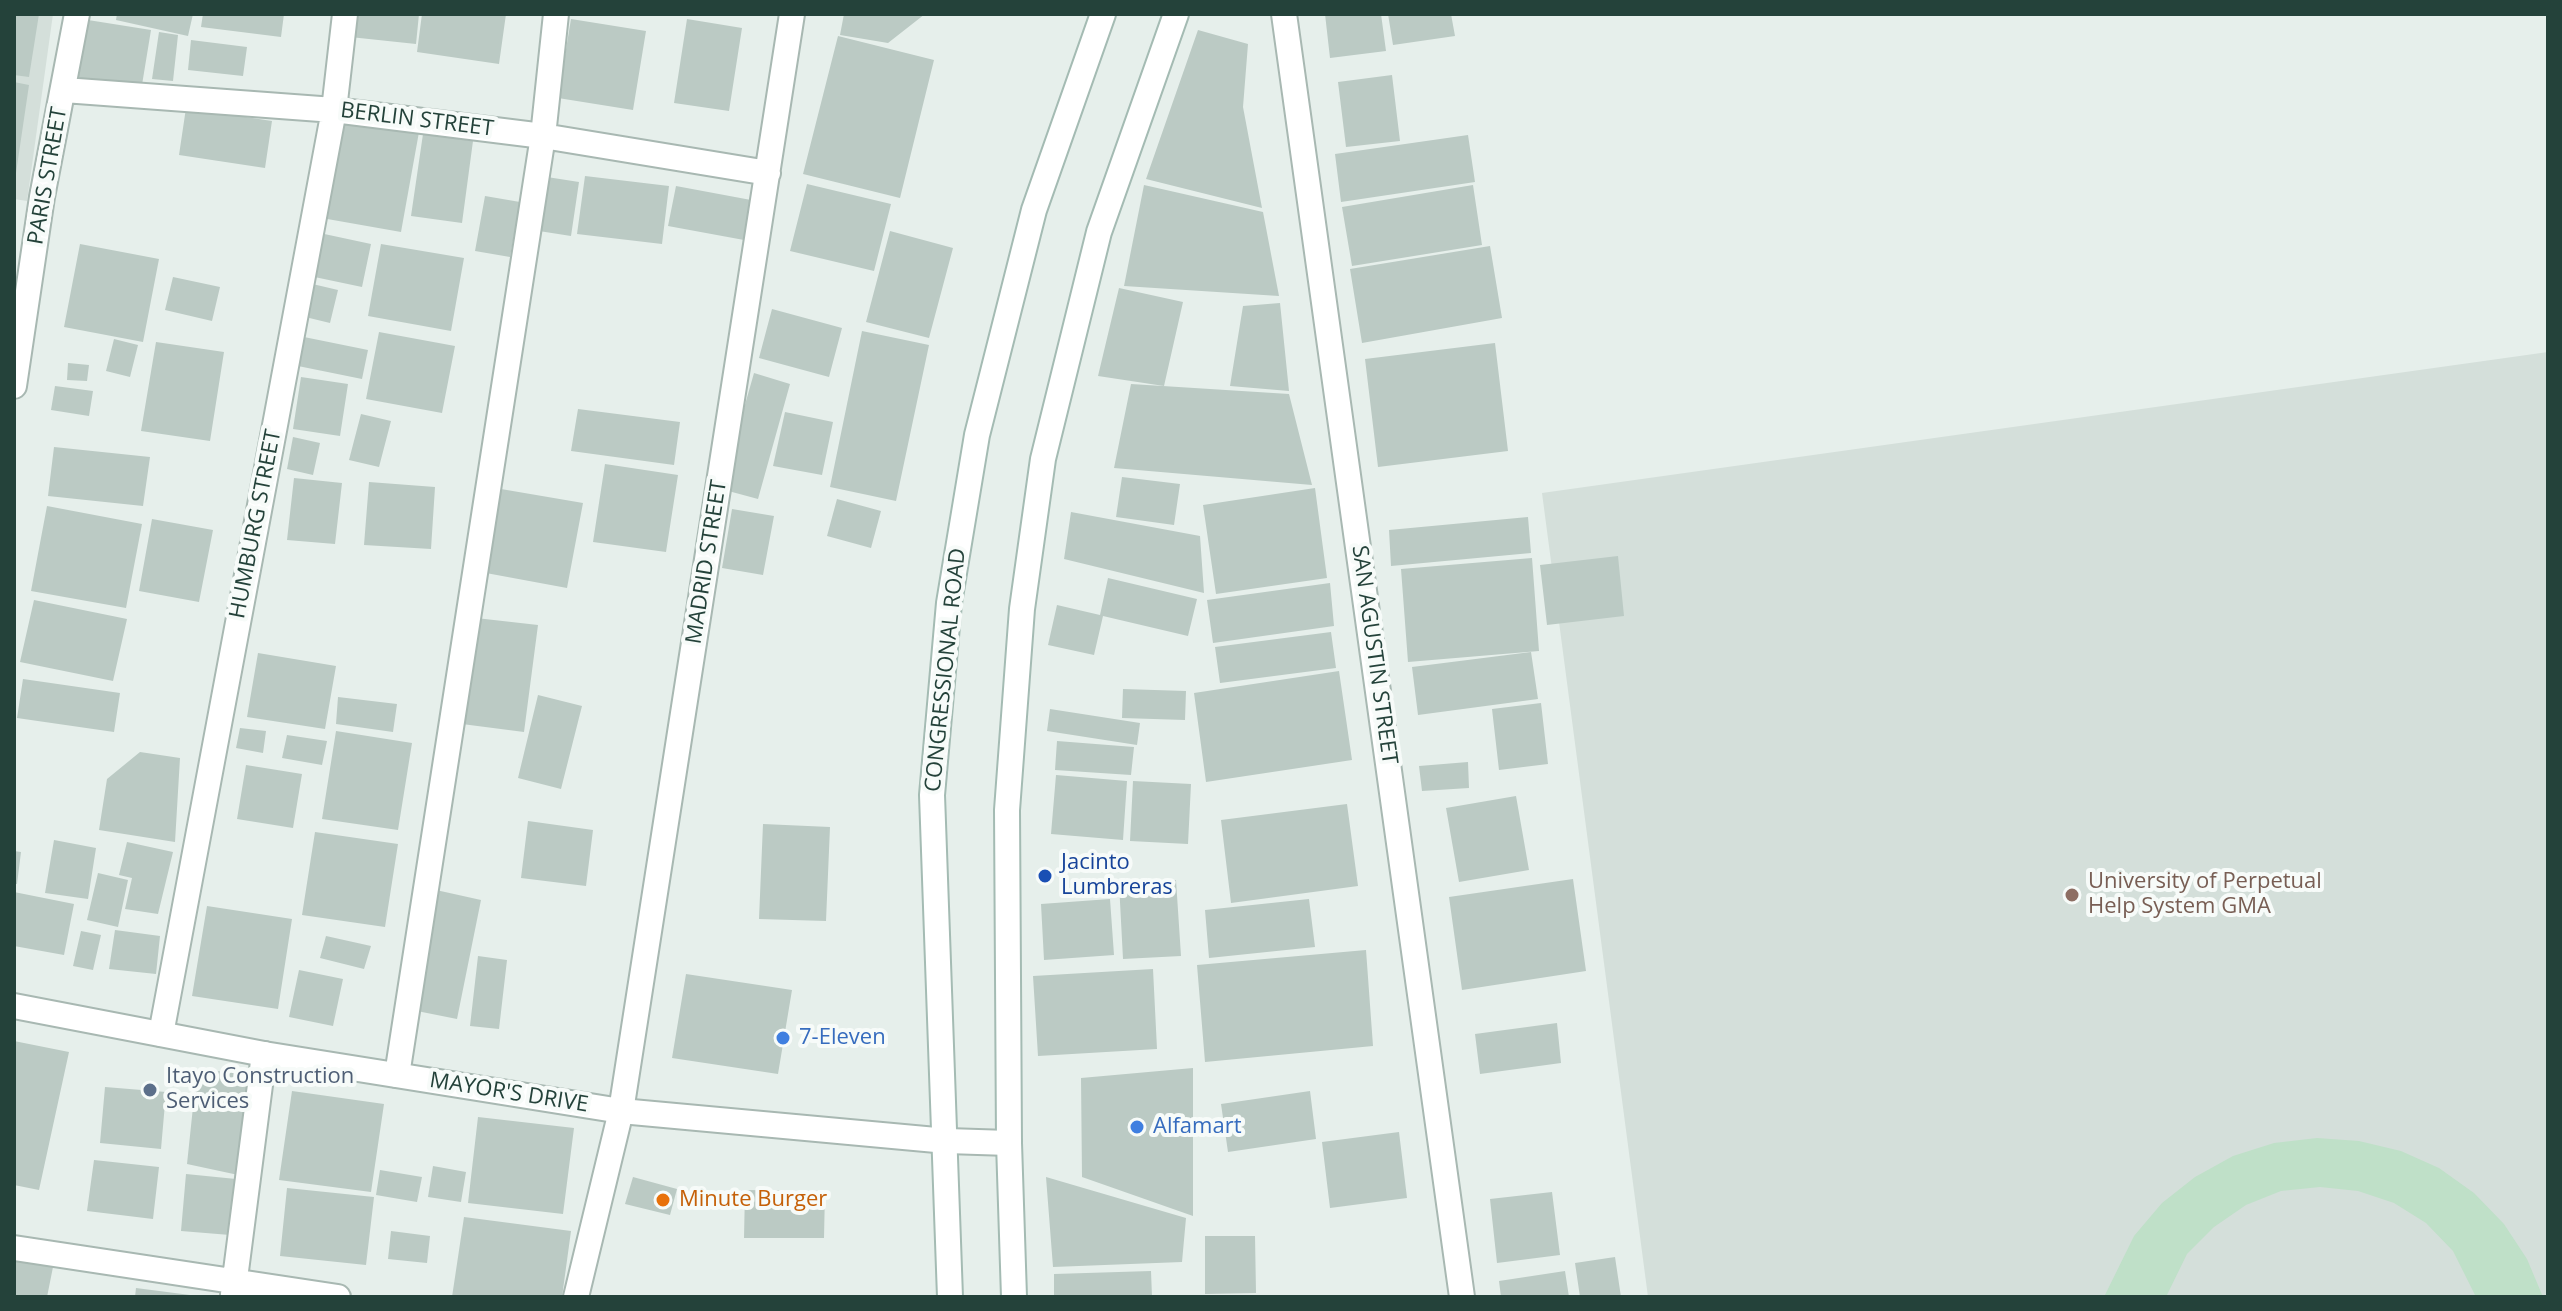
<!DOCTYPE html>
<html>
<head>
<meta charset="utf-8">
<style>
  body { margin:0 }
  #map { position:relative; width:2562px; height:1311px; overflow:hidden; background:#e6efeb; font-family:"Open Sans",sans-serif }
  canvas { display:block }
  .frame { position:absolute; inset:0; border:16px solid #24423a; pointer-events:none }
</style>
</head>
<body>
<div id="map">
<canvas width="2562" height="1311"></canvas>
<div class="frame"></div>
</div>
<script>
const ctx = document.querySelector('canvas').getContext('2d');
ctx.lineJoin = 'round';
function paint(path, color) { ctx.fillStyle = color; ctx.fill(path, 'evenodd'); }
const toPath = rows => new Path2D(rows.map(r => 'M' + r).join(''));
function trace(path, color, width, dash) { ctx.strokeStyle = color; ctx.lineWidth = width; ctx.lineCap = dash ? 'butt' : 'round'; ctx.setLineDash(dash || []); ctx.stroke(path); }
function write(font, color, halo, rows, align = 'center') {
  ctx.font = font + ' "Open Sans",sans-serif'; ctx.lineWidth = 8; ctx.setLineDash([]); ctx.textBaseline = 'middle'; ctx.strokeStyle = halo; ctx.fillStyle = color; for (const [text, x, y, turn = 0] of rows) {
    ctx.save(); ctx.translate(x, y); ctx.rotate((+turn || 0) * Math.PI / 180); ctx.textAlign = isNaN(turn) ? turn : align; if (halo) ctx.strokeText(text, 0, 0); ctx.fillText(text, 0, 0); ctx.restore();
  }
}
const built = toPath([
  [14,14,53,14,27,201,14,199],
  [2548,352,2548,1297,1648,1297,1542,493]
]);
const green = toPath([
  [2317,1138,2359,1141,2401,1151,2439,1168,2474,1193,2504,1224,2527,1259,2543,1297,2476,1297,2453,1251,2426,1223,2394,1203,2358,1191,2320,1187,2281,1191,2246,1205,2214,1227,2187,1254,2166,1297,2104,1297,2134,1236,2162,1203,2195,1177,2233,1156,2274,1143]
]);
const building = toPath([
  [14,14,39,14,29,77,14,75],
  [117,14,193,14,188,36,116,20],
  [203,14,284,14,281,37,201,27],
  [353,14,419,14,416,44,350,37],
  [422,14,506,14,499,64,417,52],
  [844,14,925,14,888,43,840,35],
  [1325,14,1381,14,1386,51,1330,58],
  [1388,14,1451,14,1455,36,1393,45],
  [571,19,646,31,633,110,558,98],
  [687,19,742,28,729,111,674,103],
  [88,20,151,30,141,91,78,81],
  [1198,30,1248,44,1243,107,1262,208,1146,179],
  [159,32,178,35,173,81,152,79],
  [838,36,934,60,900,198,803,174],
  [191,40,247,47,243,76,188,70],
  [1392,75,1400,141,1346,147,1338,82],
  [14,82,29,85,16,173,14,173],
  [186,108,272,121,265,168,179,155],
  [334,118,419,132,401,232,316,217],
  [423,134,473,141,462,223,411,216],
  [1468,135,1475,182,1341,202,1335,154],
  [585,176,669,186,662,244,577,234],
  [547,177,579,182,571,236,539,231],
  [807,184,891,204,874,271,790,251],
  [1144,185,1263,212,1279,296,1124,286],
  [1473,185,1482,245,1352,266,1342,207],
  [676,186,751,200,744,240,668,226],
  [485,196,520,202,510,257,475,251],
  [890,231,953,248,929,338,866,322],
  [315,232,371,244,362,287,305,275],
  [80,244,159,259,143,342,64,327],
  [381,244,464,258,451,331,368,316],
  [1490,246,1502,318,1362,343,1350,269],
  [173,277,220,287,212,321,165,310],
  [304,282,338,290,330,323,297,315],
  [1119,288,1183,302,1164,386,1098,376],
  [1280,303,1289,391,1230,386,1243,306],
  [772,309,842,328,829,377,759,358],
  [862,331,929,345,896,501,830,487],
  [379,332,455,346,442,413,366,399],
  [304,337,368,350,362,379,298,366],
  [114,339,138,345,130,377,106,371],
  [156,342,224,352,210,441,141,431],
  [1495,343,1508,451,1378,467,1365,359],
  [68,363,89,365,87,381,67,380],
  [754,373,790,384,758,499,721,489],
  [301,377,348,384,340,436,293,429],
  [1131,384,1289,394,1312,485,1114,468],
  [55,386,93,391,89,416,51,410],
  [578,409,680,422,674,465,571,451],
  [785,412,833,422,822,475,773,466],
  [361,414,391,421,379,467,349,460],
  [293,437,320,443,313,475,287,469],
  [54,447,150,457,143,506,48,496],
  [605,464,678,475,666,552,593,542],
  [1122,477,1180,484,1174,525,1116,517],
  [294,478,342,483,335,544,287,540],
  [369,482,435,487,431,549,364,545],
  [1315,488,1327,578,1216,594,1203,505],
  [501,489,583,503,567,588,486,573],
  [837,499,881,511,871,548,827,536],
  [47,506,142,524,126,608,31,591],
  [732,509,774,516,763,575,722,568],
  [1071,512,1200,536,1204,593,1064,559],
  [1528,517,1531,553,1391,566,1389,530],
  [152,519,213,530,199,602,139,591],
  [1618,556,1624,616,1547,625,1540,565],
  [1532,558,1539,651,1408,662,1401,569],
  [1108,578,1197,599,1188,636,1103,616,1094,655,1048,645,1057,605,1100,615],
  [1330,583,1334,626,1213,643,1207,600],
  [34,600,127,619,113,681,20,662],
  [476,618,538,625,524,732,462,724],
  [1331,632,1336,668,1220,683,1215,647],
  [1531,652,1538,699,1418,715,1412,667],
  [258,653,336,666,325,729,247,717],
  [1339,671,1352,760,1206,782,1194,693],
  [23,679,120,693,114,732,17,718],
  [1123,689,1186,691,1185,720,1122,718],
  [538,695,582,706,561,789,518,778],
  [338,697,397,704,393,732,336,724],
  [1541,703,1548,764,1499,770,1492,709],
  [1050,709,1140,723,1137,745,1047,731],
  [240,728,266,731,263,753,236,748],
  [336,731,412,743,398,830,322,819],
  [287,735,327,741,322,765,282,758],
  [1057,741,1134,747,1131,775,1055,770],
  [140,752,180,758,175,842,99,830,107,779],
  [1468,762,1469,788,1422,791,1419,766],
  [246,765,302,774,293,828,237,819],
  [1056,775,1127,781,1123,840,1051,834],
  [1133,781,1191,784,1188,844,1130,841],
  [1516,796,1529,870,1459,882,1446,808],
  [1347,804,1358,886,1231,903,1221,820],
  [528,821,593,830,586,886,521,878],
  [763,824,830,827,826,921,759,919],
  [315,832,398,844,385,927,302,915],
  [54,840,96,848,88,899,45,893],
  [127,842,173,852,158,914,125,909,132,878,119,875],
  [14,851,21,852,17,884,14,884],
  [98,873,128,880,118,927,87,920],
  [1573,879,1586,971,1462,990,1449,897],
  [1176,880,1181,956,1123,959,1119,883],
  [436,890,481,900,457,1019,412,1010],
  [14,892,74,904,64,955,14,946],
  [1110,899,1114,955,1044,960,1041,904],
  [1309,899,1315,947,1209,958,1205,910],
  [207,906,292,919,278,1009,192,996],
  [115,930,160,936,156,974,109,969],
  [81,931,101,935,93,970,73,966],
  [326,936,371,946,364,969,320,958],
  [1366,950,1373,1046,1205,1062,1197,965],
  [478,956,507,960,499,1029,470,1026],
  [1153,969,1157,1049,1038,1056,1033,976],
  [299,970,343,979,333,1026,289,1017],
  [686,974,792,990,778,1074,672,1058],
  [1557,1023,1561,1063,1480,1074,1475,1034],
  [14,1041,69,1052,39,1190,14,1185],
  [1193,1068,1193,1216,1082,1177,1081,1078],
  [197,1069,255,1075,243,1176,187,1164],
  [105,1087,166,1092,161,1149,100,1143],
  [292,1091,384,1104,371,1192,279,1180],
  [1310,1091,1316,1139,1228,1152,1221,1104],
  [478,1117,574,1128,563,1214,468,1203],
  [1399,1132,1407,1198,1330,1208,1322,1142],
  [94,1160,159,1167,153,1219,87,1211],
  [433,1166,466,1172,461,1202,428,1197],
  [380,1170,422,1177,417,1202,376,1195],
  [186,1174,236,1179,230,1235,181,1231],
  [633,1177,677,1189,670,1215,625,1204],
  [1046,1177,1186,1218,1182,1262,1053,1267],
  [287,1188,374,1197,366,1265,280,1256],
  [745,1190,825,1191,824,1238,744,1238],
  [1552,1192,1560,1255,1497,1263,1490,1199],
  [464,1217,571,1231,562,1297,452,1297],
  [391,1231,430,1236,427,1263,388,1259],
  [1205,1236,1255,1236,1256,1293,1205,1294],
  [1615,1257,1621,1297,1580,1297,1575,1263],
  [14,1259,53,1267,47,1297,14,1297],
  [1151,1271,1152,1297,1054,1297,1054,1274],
  [1565,1271,1569,1297,1501,1297,1499,1281],
  [136,1288,190,1295,190,1297,135,1297]
]);
const minor = toPath([
  [1284,14,1462,1297],
  [64,90,334,110,543,136,768,173],
  [14,386,42,197,77,14],
  [161,1034,334,110,345,14],
  [397,1075,543,136,556,14],
  [14,1248,338,1297],
  [233,1294,264,1054],
  [576,1297,621,1111,792,14]
]);
const tertiary = toPath([
  [14,1006,264,1054,621,1111,947,1141,1009,1143]
]);
const secondary = toPath([
  [950,1297,932,795,949,603,977,435,1034,210,1103,14],
  [1014,1297,1009,1143,1007,810,1022,609,1043,459,1099,232,1176,14]
]);
const markers = [
  [1045,876,8,"#1a4fb4"],
  [2072,895,8,"#8d6e63"],
  [783,1038,8,"#3f7fe0"],
  [150,1090,8,"#5c6f8a"],
  [1137,1127,8,"#3f7fe0"],
  [663,1200,8,"#e8710a"]
];
const streetNames = [
  ["BERLIN STREET",417,120,7],
  ["PARIS STREET",48,176,-80],
  ["HUMBURG STREET",256,524,-79],
  ["MADRID STREET",707,562,-81],
  ["SAN AGUSTIN STREET",1374,655,82],
  ["CONGRESSIONAL ROAD",946,670,-84],
  ["MAYOR'S DRIVE",509,1093,9]
];
const transitNames = [
  ["Jacinto",1061,863],
  ["Lumbreras",1061,888]
];
const educationNames = [
  ["University of Perpetual",2088,882],
  ["Help System GMA",2088,907]
];
const shopNames = [
  ["7-Eleven",799,1038],
  ["Alfamart",1153,1127]
];
const serviceNames = [
  ["Itayo Construction",166,1077],
  ["Services",166,1102]
];
const foodNames = [
  ["Minute Burger",679,1200]
];
paint(built, '#d4dfda');
paint(green, '#bfe0c8');
paint(building, '#bbcac4');
trace(minor, '#a8b8b2', 28);
trace(tertiary, '#a8b8b2', 28);
trace(secondary, '#a4bbb3', 28);
trace(minor, '#fff', 24);
trace(tertiary, '#fff', 24);
trace(secondary, '#fff', 24);
for (const [x, y, r, color] of markers) { const dot = new Path2D(); dot.arc(x, y, r, 0, 2 * Math.PI); ctx.fillStyle = color; ctx.fill(dot); trace(dot, '#f7fbf9', 3); }
write('22px', '#24423a', '#f7fbf9', streetNames);
write('22px', '#164399', '#f7fbf9', transitNames, 'left');
write('22px', '#785e54', '#f7fbf9', educationNames, 'left');
write('22px', '#366cbe', '#f7fbf9', shopNames, 'left');
write('22px', '#4e5e75', '#f7fbf9', serviceNames, 'left');
write('22px', '#c56008', '#f7fbf9', foodNames, 'left');
</script>
</body>
</html>
